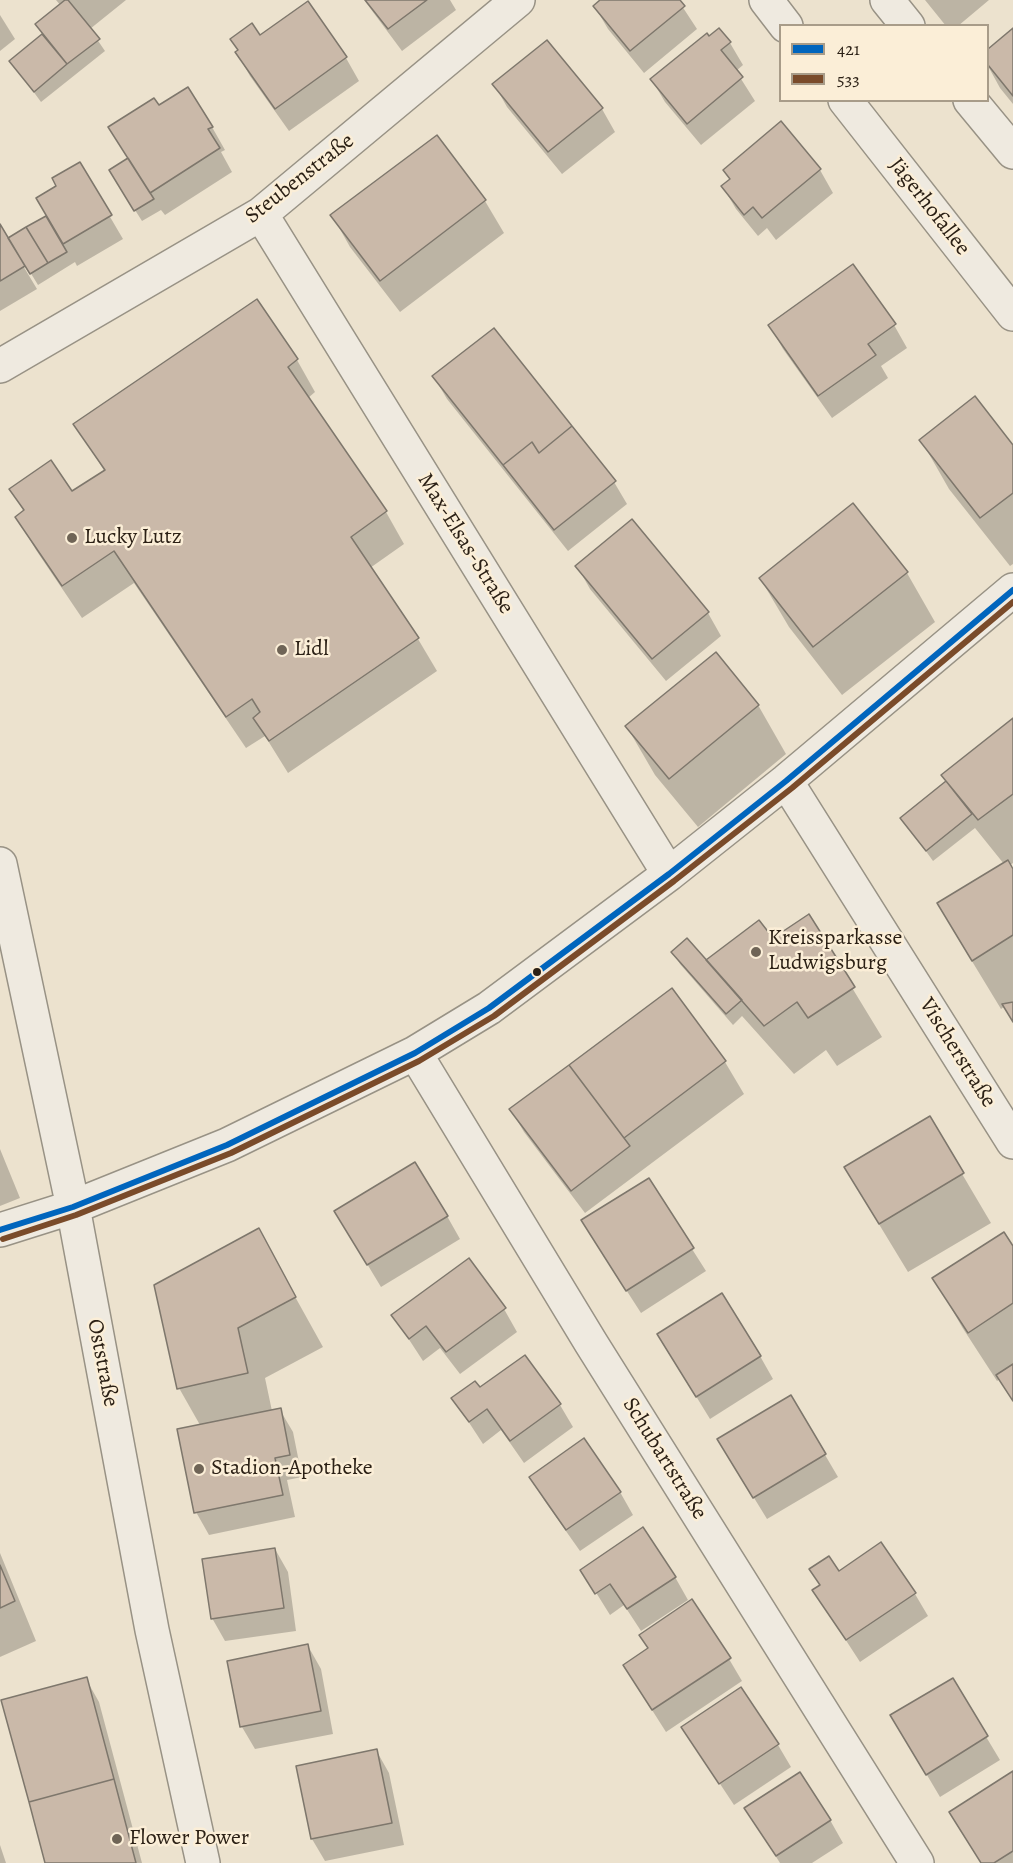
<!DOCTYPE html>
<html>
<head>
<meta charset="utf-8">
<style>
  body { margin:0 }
  #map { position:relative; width:1013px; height:1863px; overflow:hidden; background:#ece2ce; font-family:Alegreya,serif }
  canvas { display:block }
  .legend { position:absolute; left:779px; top:24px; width:210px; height:78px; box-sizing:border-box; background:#fbeed7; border:2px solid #a89c89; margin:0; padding:8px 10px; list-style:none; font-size:18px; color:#2b2015 }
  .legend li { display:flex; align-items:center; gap:12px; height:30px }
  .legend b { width:30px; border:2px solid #a89c89 }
</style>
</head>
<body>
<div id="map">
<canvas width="1013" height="1863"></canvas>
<ul class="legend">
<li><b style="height:8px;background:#0065bd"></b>421</li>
<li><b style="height:8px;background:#7a4b2a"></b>533</li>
</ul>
</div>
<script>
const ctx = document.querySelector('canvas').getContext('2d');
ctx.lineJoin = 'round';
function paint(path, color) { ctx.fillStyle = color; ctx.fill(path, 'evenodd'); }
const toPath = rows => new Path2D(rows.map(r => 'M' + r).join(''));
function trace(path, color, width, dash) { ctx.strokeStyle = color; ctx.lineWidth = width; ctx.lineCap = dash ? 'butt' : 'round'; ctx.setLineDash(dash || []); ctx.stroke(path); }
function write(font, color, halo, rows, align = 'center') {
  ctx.font = font + ' Alegreya,serif'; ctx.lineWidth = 5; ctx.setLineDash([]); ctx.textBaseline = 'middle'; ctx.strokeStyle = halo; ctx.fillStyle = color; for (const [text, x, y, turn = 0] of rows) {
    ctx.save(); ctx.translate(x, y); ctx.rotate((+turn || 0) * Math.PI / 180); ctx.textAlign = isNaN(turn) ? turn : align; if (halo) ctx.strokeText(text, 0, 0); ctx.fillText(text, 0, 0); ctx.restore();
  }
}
const shadow = toPath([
  [56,0,126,0,90,29,105,51,41,102,11,61,43,35,37,25,61,6],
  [364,0,450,0,456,10,402,51],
  [603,0,678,0,697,29,644,73,608,29,595,7],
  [925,0,989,0,958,26,946,26],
  [308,4,346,58,359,81,289,131,250,76,237,53],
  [0,15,15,39,0,51],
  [1013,30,1013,104,1000,88,988,66,988,51],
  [709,38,730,43,743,65,736,71,755,101,701,145,665,102,652,80],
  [494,84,602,109,615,132,562,174,507,107],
  [158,107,212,127,225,150,221,152,232,172,165,215,161,210,142,221,117,182],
  [436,137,485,201,504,233,400,312,350,247,332,215],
  [79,164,123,239,77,266,75,262,38,285,16,249,13,249,37,289,0,311,0,227,8,240,48,217,58,187],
  [820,170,833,193,776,240,767,228,758,236,736,209,723,187,730,180,725,171],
  [257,301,297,360,315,392,308,398,386,512,404,544,370,568,418,639,437,671,288,773,265,736,246,748,134,583,82,618,36,550,17,518,24,512,11,489,72,493,105,472,75,424],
  [894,325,907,348,881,366,888,378,832,418,783,349,770,326],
  [434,377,614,482,627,504,568,551,447,399],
  [921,440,1013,448,1013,564,1010,566,949,489],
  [852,505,907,573,935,622,842,695,789,627,760,578],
  [632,521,708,613,721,636,666,681,590,589,577,566],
  [758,705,786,754,698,827,655,775,627,727],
  [1013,720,1013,863,1009,866,1013,872,1013,1001,1009,1004,1013,1003,1013,1020,1005,1006,1001,1009,967,953,1004,864,975,828,933,861,902,818,947,782],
  [809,917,882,1037,837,1066,826,1050,794,1074,742,1016,733,1025,680,964,673,953,706,961,772,940],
  [672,991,725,1062,744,1094,585,1213,524,1132,511,1110],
  [929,1118,991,1223,908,1272,874,1216],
  [0,1149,20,1198,0,1206],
  [447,1216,460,1239,381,1287,349,1234],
  [258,1230,323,1347,265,1378,272,1411,280,1410,293,1432,302,1477,287,1480,295,1517,209,1535,196,1512,200,1425,179,1388],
  [596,1243,692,1249,706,1271,641,1313],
  [1013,1249,1013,1401,1000,1379,997,1381,962,1327,934,1278],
  [504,1309,517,1332,460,1374,440,1348,423,1361,393,1315],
  [760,1356,773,1379,710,1419,672,1357],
  [525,1357,560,1405,573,1427,524,1463,501,1430,483,1444,453,1398,479,1389],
  [791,1397,838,1477,767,1519,732,1462],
  [531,1477,620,1492,633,1515,580,1551,544,1500],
  [275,1549,288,1572,296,1631,225,1641,212,1618],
  [0,1553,36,1641,0,1657],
  [582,1570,675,1577,688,1600,641,1631,624,1605,610,1615],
  [839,1573,915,1594,928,1616,860,1662,814,1591],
  [308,1646,321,1669,333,1734,255,1749,242,1727,229,1662],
  [729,1659,742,1681,666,1732,638,1688],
  [86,1679,99,1702,142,1863,47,1863],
  [952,1680,1000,1760,940,1797,905,1738],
  [683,1728,778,1745,791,1767,734,1805],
  [376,1750,389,1773,404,1845,325,1861,312,1839],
  [1013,1773,1013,1863,982,1863],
  [746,1809,830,1820,843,1843,812,1863,780,1863],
  [0,1845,6,1863,0,1863]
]);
const building = toPath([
  [65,0,68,0,100,39,67,64,35,24,65,0],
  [365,0,427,0,388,29,365,0],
  [600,0,680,0,685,6,630,51,593,6,600,0],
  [308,1,347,57,275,109,235,52,238,50,230,39,252,23,260,35,308,1],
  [719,28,731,42,721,50,743,77,687,124,650,79,707,33,709,36,719,28],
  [1013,28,1013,96,988,65,988,49,1013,28],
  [42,34,67,64,34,92,9,61,42,34],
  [547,40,603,108,548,152,492,84,547,40],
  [188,87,213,127,208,129,220,148,150,193,108,127,154,98,159,105,188,87],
  [781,121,821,169,762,218,753,207,744,215,721,186,730,179,723,170,781,121],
  [437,135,486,200,380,281,330,215,437,135],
  [128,158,154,199,134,211,109,170,128,158],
  [80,162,112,215,63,244,36,198,56,186,52,178,80,162],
  [46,216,67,252,48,263,26,227,46,216],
  [0,224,25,266,0,281,0,224],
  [26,227,48,263,30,274,8,238,26,227],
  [853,264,896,324,868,344,876,355,818,396,768,325,853,264],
  [257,299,298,359,288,367,387,511,351,537,419,638,269,741,253,718,260,712,252,699,226,717,114,551,62,586,15,517,24,510,9,489,51,460,72,491,105,470,73,424,257,299],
  [494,328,572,426,539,453,532,442,503,465,432,376,494,328],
  [975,396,1013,445,1013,493,980,518,919,440,975,396],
  [572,426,616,481,554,530,503,465,532,442,539,453,572,426],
  [853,503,908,572,813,647,759,578,853,503],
  [632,519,709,612,652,659,575,566,632,519],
  [716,652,759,705,669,779,625,726,716,652],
  [1013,718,1013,794,978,820,941,775,1013,718],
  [946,781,972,814,926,851,900,818,946,781],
  [1008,860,1013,869,1013,935,972,961,937,903,1008,860],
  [809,914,855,987,808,1018,797,1002,764,1026,706,960,759,920,773,938,809,914],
  [687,938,742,1000,726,1014,671,952,687,938],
  [672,988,726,1061,624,1138,569,1065,672,988],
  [1013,1002,1013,1022,1002,1004,1013,1002],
  [569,1065,630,1146,571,1191,509,1109,569,1065],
  [930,1116,964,1173,879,1224,844,1167,930,1116],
  [415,1162,448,1216,367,1265,334,1211,415,1162],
  [649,1178,694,1248,626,1291,581,1220,649,1178],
  [259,1228,296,1297,238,1328,248,1373,177,1389,154,1285,259,1228],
  [1004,1232,1013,1246,1013,1303,968,1333,932,1278,1004,1232],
  [469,1258,506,1308,446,1352,426,1326,409,1339,391,1315,469,1258],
  [722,1293,761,1356,696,1397,657,1334,722,1293],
  [525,1355,561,1404,510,1441,487,1409,469,1422,451,1398,475,1381,480,1387,525,1355],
  [1013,1364,1013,1401,996,1375,1013,1364],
  [791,1395,826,1454,753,1498,717,1439,791,1395],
  [281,1408,290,1455,275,1458,283,1495,194,1513,177,1429,281,1408],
  [584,1438,621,1492,566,1530,529,1477,584,1438],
  [643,1527,676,1577,627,1609,610,1584,595,1594,580,1570,643,1527],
  [881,1542,916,1593,846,1640,812,1590,820,1585,809,1569,829,1556,839,1571,881,1542],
  [275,1548,284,1608,211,1619,202,1559,275,1548],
  [0,1565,15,1601,0,1608,0,1565],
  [692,1599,731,1658,652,1710,623,1665,648,1648,639,1635,692,1599],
  [308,1644,321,1711,240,1727,227,1661,308,1644],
  [87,1677,114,1779,29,1802,1,1700,87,1677],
  [953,1678,988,1736,926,1775,890,1715,953,1678],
  [741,1687,779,1744,719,1784,681,1727,741,1687],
  [377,1749,392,1823,311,1839,296,1766,377,1749],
  [1013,1771,1013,1851,994,1863,981,1863,949,1812,1013,1771],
  [800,1772,831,1820,776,1856,744,1808,800,1772],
  [114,1779,136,1863,45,1863,29,1802,114,1779]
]);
const street = toPath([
  [766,0,786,26],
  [887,0,908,26],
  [845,100,1013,314],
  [970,100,1013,152],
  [261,214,669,874],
  [0,366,261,214,518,0],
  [786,781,1013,1142],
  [0,864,73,1207,152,1630,203,1863],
  [415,1053,591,1343,917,1863],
  [0,1230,73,1207,227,1145,415,1053,489,1008,669,874,786,781,1013,590]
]);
const bus1 = toPath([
  [0,1230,73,1207,227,1145,415,1053,489,1008,669,874,786,781,1013,590]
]);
const bus2 = toPath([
  [3,1239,76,1215,231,1153,419,1061,494,1016,674,881,792,788,1013,602]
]);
const markers = [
  [72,538,6,"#6f6456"],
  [282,650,6,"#6f6456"],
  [756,952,6,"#6f6456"],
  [537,972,5,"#2b2015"],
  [199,1469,6,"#6f6456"],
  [117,1839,6,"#6f6456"]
];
const streetNames = [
  ["Steubenstraße",300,179,-38],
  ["Jägerhofallee",929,207,52],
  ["Max-Elsas-Straße",465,544,58],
  ["Vischerstraße",957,1053,58],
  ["Oststraße",102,1363,79],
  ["Schubartstraße",664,1459,58]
];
const poiNames = [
  ["Lucky Lutz",84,538],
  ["Lidl",294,650],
  ["Kreissparkasse",768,939],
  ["Ludwigsburg",768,964],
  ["Stadion-Apotheke",211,1469],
  ["Flower Power",129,1839]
];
paint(shadow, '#0003');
paint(building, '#cab9a9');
trace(building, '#7e776c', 1.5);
trace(street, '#989285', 36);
trace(street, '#efeae0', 33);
trace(bus1, '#0065bd', 6);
trace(bus2, '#7a4b2a', 6);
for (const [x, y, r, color] of markers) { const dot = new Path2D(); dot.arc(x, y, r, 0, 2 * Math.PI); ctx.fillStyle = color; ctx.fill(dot); trace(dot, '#fbeed7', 2); }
write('22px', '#2b2015', '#fbeed7', streetNames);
write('22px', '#2b2015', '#fbeed7', poiNames, 'left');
</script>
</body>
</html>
